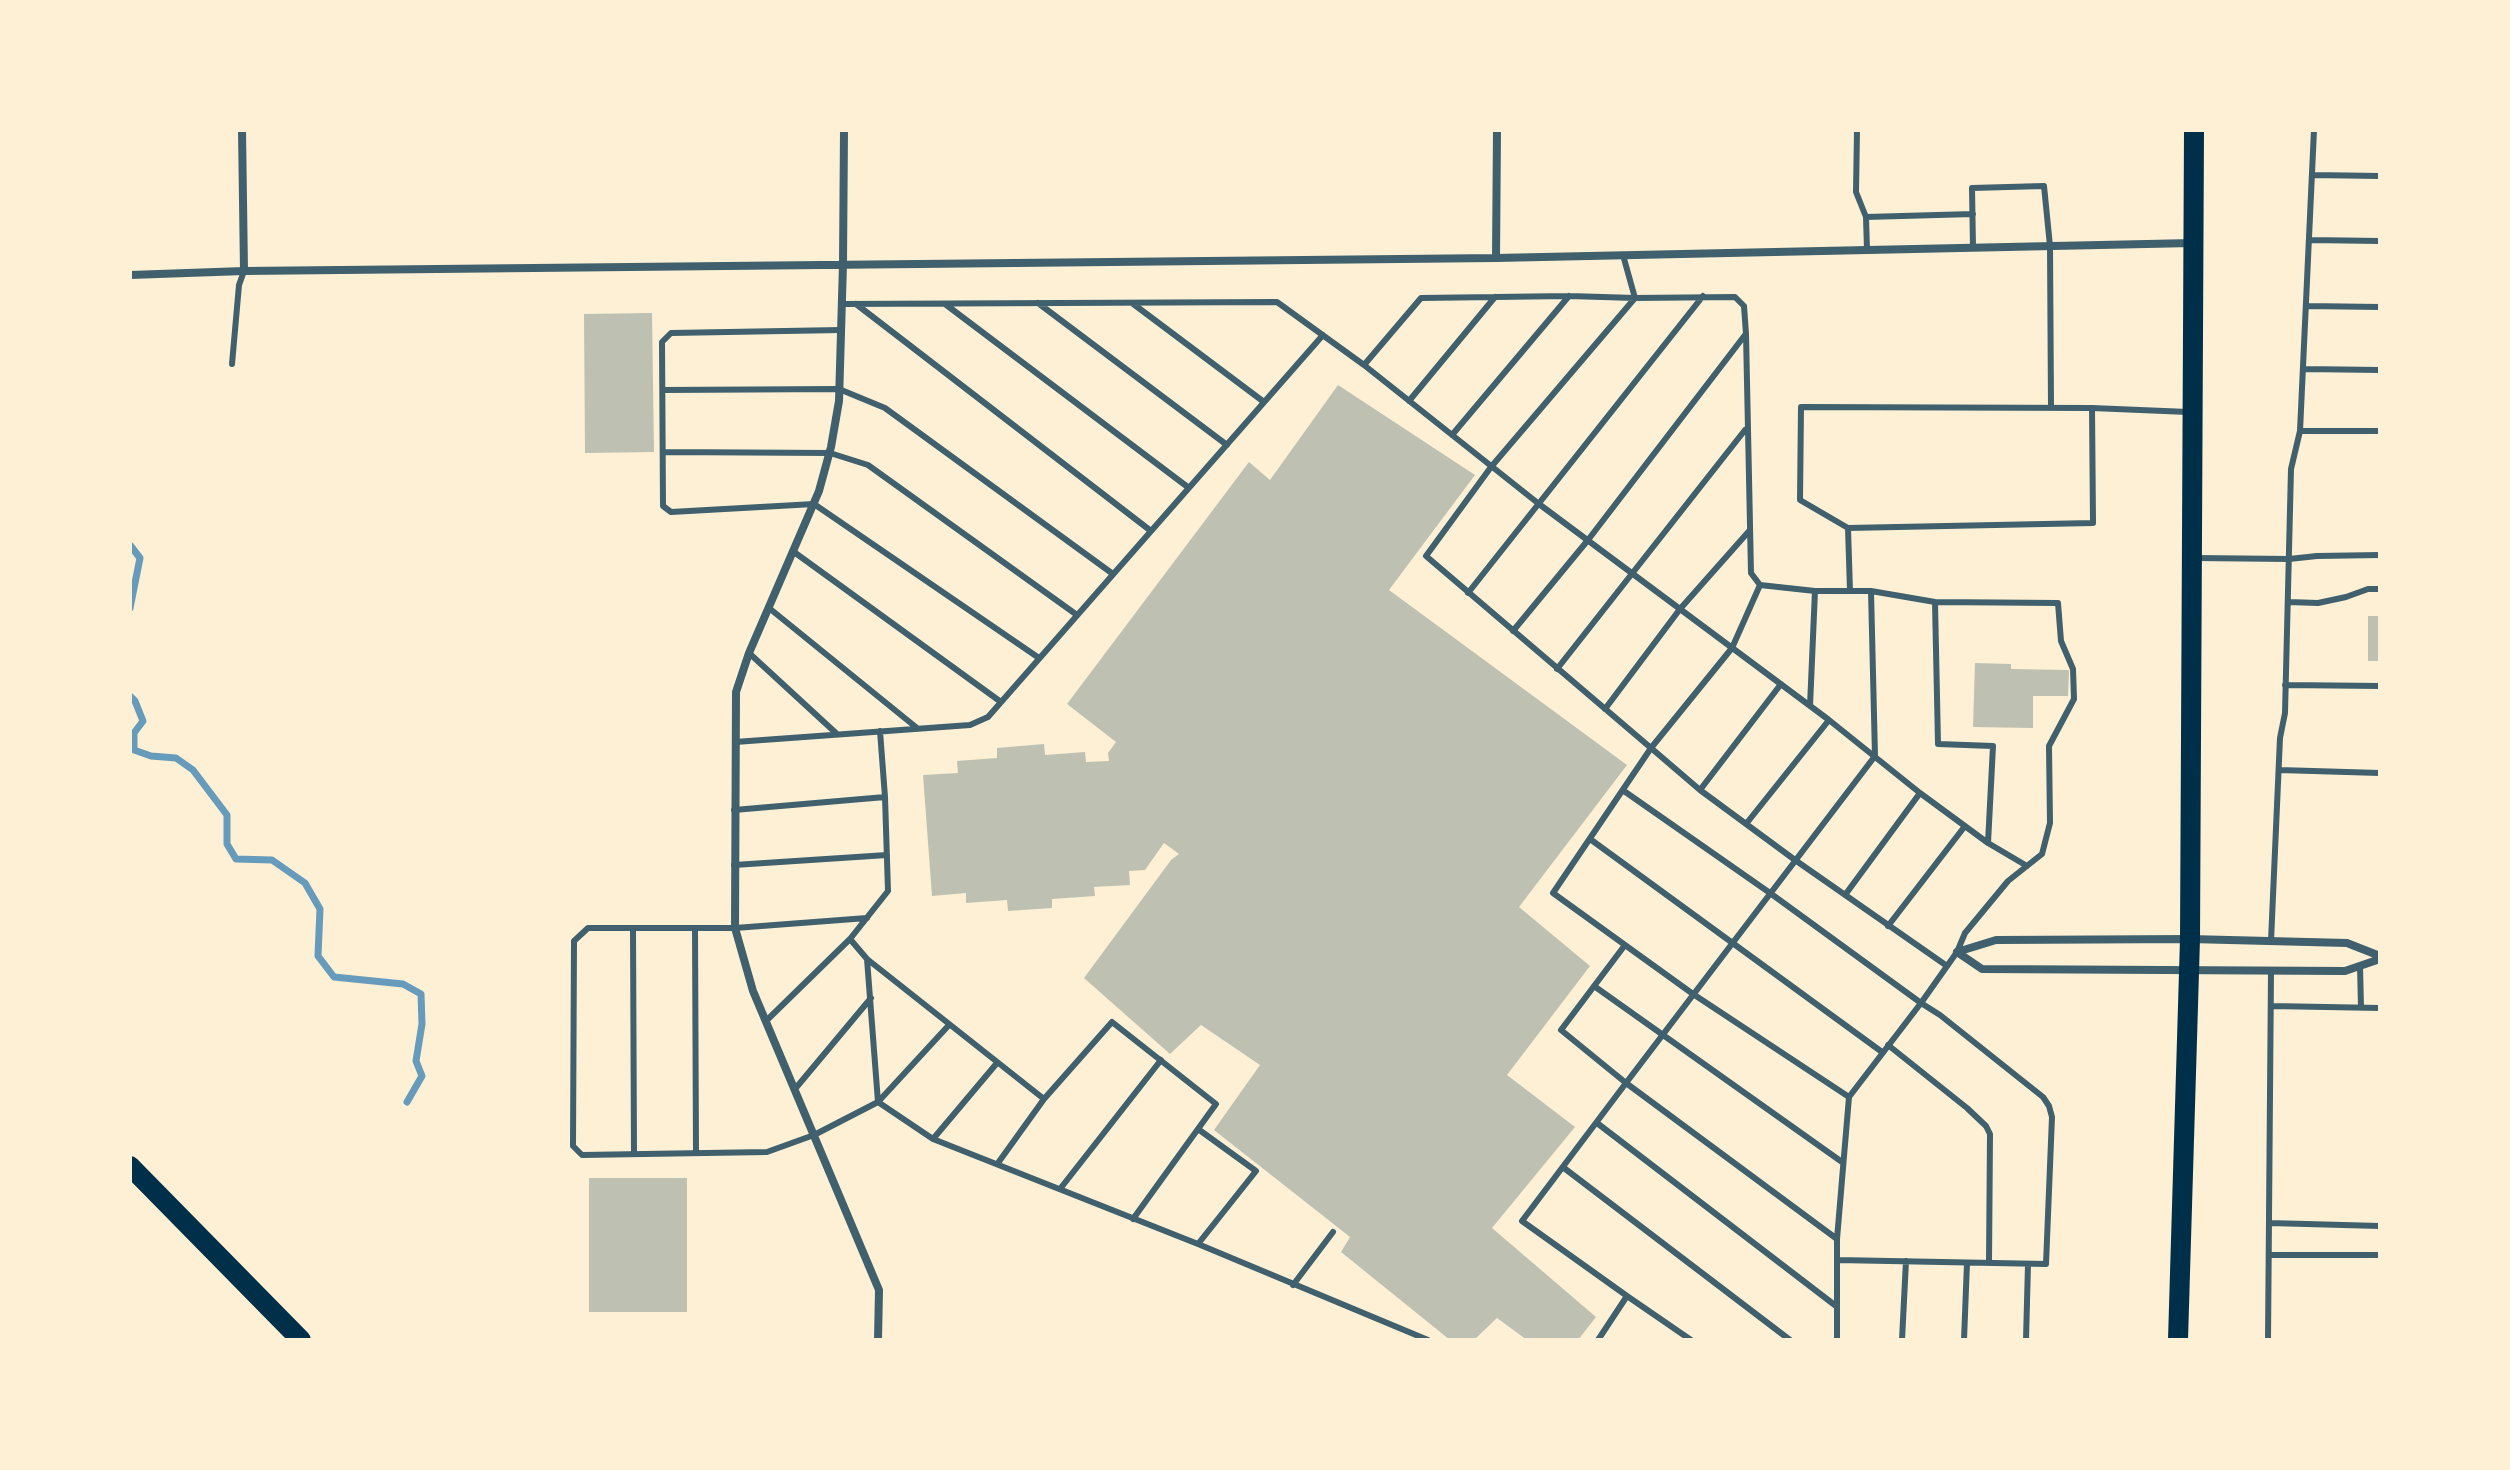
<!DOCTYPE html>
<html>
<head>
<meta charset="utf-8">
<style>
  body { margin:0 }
  #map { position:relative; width:2510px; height:1470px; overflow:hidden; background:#fdf0d5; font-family:"Times New Roman",serif }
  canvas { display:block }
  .frame { position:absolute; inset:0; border:132px solid #fdf0d5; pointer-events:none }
</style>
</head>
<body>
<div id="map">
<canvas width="2510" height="1470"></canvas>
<div class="frame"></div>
</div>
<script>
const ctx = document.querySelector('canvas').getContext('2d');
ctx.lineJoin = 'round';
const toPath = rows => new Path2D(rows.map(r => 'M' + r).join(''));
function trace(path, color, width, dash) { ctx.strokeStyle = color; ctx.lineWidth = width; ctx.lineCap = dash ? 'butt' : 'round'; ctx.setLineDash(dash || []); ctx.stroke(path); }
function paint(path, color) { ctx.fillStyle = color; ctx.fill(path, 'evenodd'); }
const stream = toPath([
  [130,545,140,558,130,608],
  [130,696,135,701,143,721,134,733,134,750,151,756,176,758,193,770,227,815,227,844,236,859,272,860,305,883,320,909,318,956,334,977,403,984,421,994,422,1024,416,1061,422,1076,407,1102]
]);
const building = toPath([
  [652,313,654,452,585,453,584,314],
  [1338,385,1475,475,1389,590,1627,765,1519,907,1590,966,1507,1075,1575,1127,1492,1228,1596,1317,1578,1340,1527,1340,1497,1318,1474,1340,1450,1340,1341,1252,1350,1237,1214,1130,1260,1065,1201,1025,1170,1054,1084,978,1171,860,1179,854,1164,843,1145,870,1129,871,1130,885,1094,887,1095,896,1052,899,1052,908,1008,911,1007,900,966,903,966,893,932,896,923,775,958,773,957,761,997,758,997,748,1044,744,1045,755,1085,752,1086,762,1109,761,1108,753,1116,742,1067,704,1249,462,1270,480],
  [2368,616,2380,616,2380,661,2368,661],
  [1975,663,2011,664,2011,669,2069,670,2068,696,2033,696,2033,728,1973,727],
  [589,1178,687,1178,687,1312,589,1312]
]);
const service = toPath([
  [1857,130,1856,192,1866,217,1867,250],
  [2312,175,2380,176],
  [1866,217,1973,214],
  [2310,240,2380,241],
  [1973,248,1972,188,2044,186,2050,246,2051,407],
  [1038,303,1227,445],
  [1132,303,1264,402],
  [842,304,1277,302,1364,365,1539,504,1829,720,1920,793,1845,895],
  [856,304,1151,531],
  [945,304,1189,488],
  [2306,306,2380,307],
  [841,330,671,333,662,342,663,506,671,512,814,504,1039,658],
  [232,364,239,285,244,271],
  [1364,365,1421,298,1569,296,1635,298,1735,297,1744,306,1746,334,1751,573,1760,585,1815,591,1871,591,1935,602,2058,603,2061,641,2073,669,2074,699,2049,746,2050,823,2042,854,2008,881,1965,933,1957,952,1921,1003,1849,1097,1837,1239,1837,1340],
  [2303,369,2380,370],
  [663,390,839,389,885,408,1113,574],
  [1409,401,1495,297],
  [2300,431,2380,431],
  [1452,435,1569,296],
  [663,452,830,453,868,465,1077,615],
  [1848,528,1800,500,1801,407,2092,408],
  [794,552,1001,702],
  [2196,558,2289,559,2317,556,2380,555],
  [1760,585,1732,648,1651,748,1700,790,1795,860,1947,966],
  [1850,591,1848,528,2093,523,2092,408,2188,412],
  [1468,593,1703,296],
  [1935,602,1938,744,1993,746,1988,843,2027,866],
  [2288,602,2318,603,2346,597,2368,589,2380,589],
  [769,608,917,728],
  [1513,631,1588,540,1745,335],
  [749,653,837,734],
  [1557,669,1745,430],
  [2285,685,2380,686],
  [1810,706,1815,591],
  [1605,709,1680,609,1750,530],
  [735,742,970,725,988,717,1323,335],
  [2279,770,2380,773],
  [1700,790,1781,684],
  [1624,791,1770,893,1921,1003,1940,1015,2043,1097,2049,1106,2052,1117,2046,1264,1837,1260],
  [1920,793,1988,843],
  [885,797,888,891,850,939,867,959,1044,1099,1112,1022,1216,1104,1133,1219],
  [734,810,885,797,880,731],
  [1746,824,1829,720],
  [1590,839,1882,1052],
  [734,865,887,855],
  [867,918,735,928,588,928,574,941,573,1146,582,1155,767,1152,814,1135,878,1102,933,1139,1198,1244,1428,1340],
  [1888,926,1965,826],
  [633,928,634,1154],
  [695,928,696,1153],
  [2271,941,2280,738,2285,713,2291,469,2300,431,2314,130],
  [1625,945,1693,994,1849,1097],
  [867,959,878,1102],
  [2360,966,2361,1007],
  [1594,986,1842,1162],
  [2271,1006,2380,1008],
  [766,1021,850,939],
  [1888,1045,1967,1108,1986,1126,1990,1134,1989,1263],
  [795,1089,871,998],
  [878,1102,949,1025],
  [1597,1123,1836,1306],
  [933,1139,997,1063],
  [998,1163,1044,1099],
  [1564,1168,1790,1340],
  [1060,1189,1161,1060],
  [2269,1223,2380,1226],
  [1837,1239,1626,1083,1875,756,1871,591],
  [1198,1244,1256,1171,1198,1129],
  [2269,1255,2380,1255],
  [1293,1285,1333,1232],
  [1627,1296,1691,1340],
  [1598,1340,1627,1296,1522,1221,1626,1083,1561,1030,1625,945,1553,893,1651,748,1426,556,1491,467,1635,298,1623,255],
  [1902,1340,1906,1261],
  [1964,1340,1967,1263],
  [2026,1340,2028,1264],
  [2268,1340,2271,971]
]);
const minor = toPath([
  [242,130,244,271],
  [844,130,843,264,839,401,831,447,819,491,749,653,736,692,735,928,753,991,879,1290,878,1340],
  [1496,258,1497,130],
  [130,275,244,271,1496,258,2193,243],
  [1957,952,1982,969,2345,971,2380,959],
  [1957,952,1996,940,2190,939,2347,943,2380,956]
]);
const primary = toPath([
  [130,1166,301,1340],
  [2178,1340,2190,939,2194,130]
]);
trace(stream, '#669bbc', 7);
paint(building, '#bec0b2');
trace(service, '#3f606c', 6);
trace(minor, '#3f606c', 8);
trace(primary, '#003049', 20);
</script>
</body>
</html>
